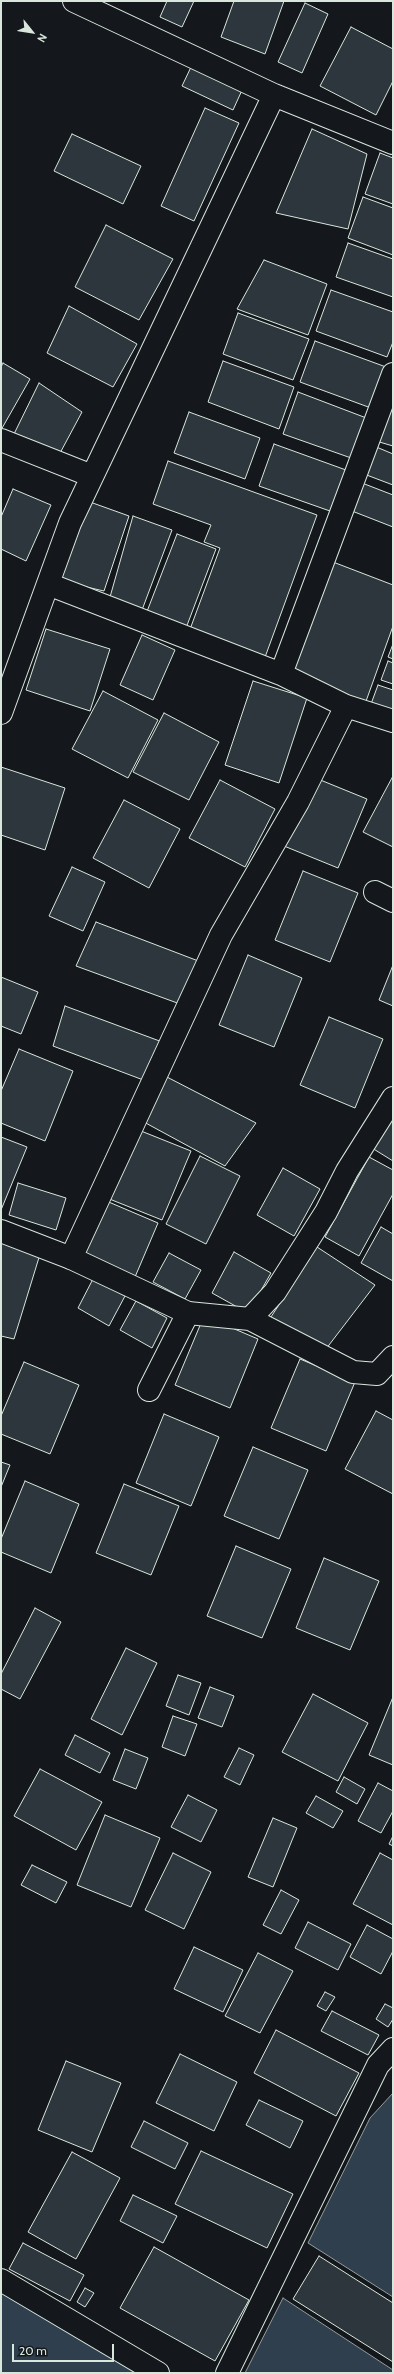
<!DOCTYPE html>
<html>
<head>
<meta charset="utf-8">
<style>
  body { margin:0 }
  #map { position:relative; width:394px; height:2374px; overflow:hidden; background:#14181c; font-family:Cabin,sans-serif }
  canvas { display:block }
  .frame { position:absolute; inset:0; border:2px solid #d8e6dc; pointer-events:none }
  .north { position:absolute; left:12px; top:12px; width:40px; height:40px; -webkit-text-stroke:3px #14181c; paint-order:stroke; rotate:120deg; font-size:11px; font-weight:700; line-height:16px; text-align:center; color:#d8e6dc }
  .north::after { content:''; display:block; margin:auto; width:14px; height:18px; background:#d8e6dc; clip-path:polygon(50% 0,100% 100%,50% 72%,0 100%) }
  .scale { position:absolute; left:12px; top:2344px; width:102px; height:18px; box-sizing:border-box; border:2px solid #d8e6dc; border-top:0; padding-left:5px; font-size:12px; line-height:14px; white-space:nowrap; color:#d8e6dc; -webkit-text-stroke:3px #14181c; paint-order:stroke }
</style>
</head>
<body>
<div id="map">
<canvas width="394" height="2374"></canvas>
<div class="frame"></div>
<div class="north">N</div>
<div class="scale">20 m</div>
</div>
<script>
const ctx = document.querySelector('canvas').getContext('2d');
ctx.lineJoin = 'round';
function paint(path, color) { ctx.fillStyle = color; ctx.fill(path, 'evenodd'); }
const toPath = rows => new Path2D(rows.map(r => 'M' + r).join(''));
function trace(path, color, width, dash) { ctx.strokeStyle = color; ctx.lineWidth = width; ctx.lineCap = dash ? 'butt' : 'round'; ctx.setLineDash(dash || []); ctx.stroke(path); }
const water = toPath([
  [393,2093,393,2297,308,2243,370,2118,393,2093],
  [1,2290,139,2373,1,2373,1,2290],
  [283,2298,393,2370,393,2373,245,2373,283,2298]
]);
const building = toPath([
  [167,1,194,1,182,27,160,17,167,1],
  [234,1,284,1,265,54,221,37,234,1],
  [305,3,328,14,302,73,278,62,305,3],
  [351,27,393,49,393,81,376,115,320,86,351,27],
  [192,65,243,88,233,110,182,86,192,65],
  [205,108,239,123,194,221,161,206,205,108],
  [312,129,367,154,348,229,276,213,312,129],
  [72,134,141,166,123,204,54,171,72,134],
  [380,153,393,158,393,204,365,194,380,153],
  [363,197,393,208,393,255,348,238,363,197],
  [106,225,173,259,139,320,75,287,106,225],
  [348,243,393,259,393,297,336,277,348,243],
  [264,260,327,284,308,335,237,309,264,260],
  [331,290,393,312,393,342,387,357,316,331,331,290],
  [69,306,137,344,113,387,47,353,69,306],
  [238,313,309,339,293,380,223,354,238,313],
  [315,341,386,367,371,408,300,382,315,341],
  [223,361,294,387,279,429,208,402,223,361],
  [3,363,30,379,1,430,1,367,3,363],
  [39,383,82,412,59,455,14,434,39,383],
  [298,392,369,419,354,459,283,434,298,392],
  [393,400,393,446,376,441,393,400],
  [189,412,260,438,245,479,174,453,189,412],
  [274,444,346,470,330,511,259,486,274,444],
  [374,446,393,454,393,485,364,474,374,446],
  [168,461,317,515,264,660,189,632,220,548,204,542,211,525,153,504,168,461],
  [362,483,393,495,393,527,352,511,362,483],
  [13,489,51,505,26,561,1,549,1,517,13,489],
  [90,502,129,516,104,591,60,581,90,502],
  [133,516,172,530,142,610,110,597,133,516],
  [177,534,216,549,186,628,146,614,177,534],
  [333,562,393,585,393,626,365,704,294,669,333,562],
  [46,629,110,649,90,711,26,690,46,629],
  [142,635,175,650,153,700,120,685,142,635],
  [393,644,393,659,388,657,393,644],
  [388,661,393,663,393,684,381,680,388,661],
  [253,681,307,698,279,783,225,765,253,681],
  [378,685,393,690,393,712,371,704,378,685],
  [103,691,158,720,128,778,72,749,103,691],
  [164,713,219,742,189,800,133,772,164,713],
  [1,767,65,788,45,850,1,835,1,767],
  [393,776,393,847,363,832,393,776],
  [313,777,367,799,338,868,284,846,313,777],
  [220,780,275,809,245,867,189,838,220,780],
  [124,800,180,829,149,888,93,858,124,800],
  [72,867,105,882,83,931,49,916,72,867],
  [303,871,358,893,330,962,275,940,303,871],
  [96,922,201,962,180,1004,76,966,96,922],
  [248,955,302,978,274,1047,219,1025,248,955],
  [393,965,393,1006,379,1000,393,965],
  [1,977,38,992,21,1034,1,1026,1,977],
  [65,1006,165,1043,146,1081,53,1046,65,1006],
  [329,1017,383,1039,355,1108,300,1085,329,1017],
  [19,1049,73,1071,45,1141,1,1123,1,1091,19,1049],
  [165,1076,256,1123,225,1166,142,1121,165,1076],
  [391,1119,393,1121,393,1161,372,1148,391,1119],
  [136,1129,191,1151,162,1220,107,1198,136,1129],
  [1,1137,27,1147,1,1210,1,1137],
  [200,1156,240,1176,206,1244,166,1224,200,1156],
  [369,1157,393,1170,393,1194,359,1256,325,1237,369,1157],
  [283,1168,320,1189,294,1236,257,1215,283,1168],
  [18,1183,66,1198,56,1230,9,1215,18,1183],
  [104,1200,158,1223,135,1277,81,1253,104,1200],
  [381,1227,393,1234,393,1281,361,1263,381,1227],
  [1,1239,41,1251,14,1339,1,1336,1,1239],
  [317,1247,375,1285,316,1362,267,1323,317,1247],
  [234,1252,271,1273,248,1313,212,1293,234,1252],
  [169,1253,201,1270,185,1299,153,1282,169,1253],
  [93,1279,125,1296,109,1326,78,1308,93,1279],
  [136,1301,167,1318,152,1348,120,1330,136,1301],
  [204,1316,258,1339,230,1408,175,1385,204,1316],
  [300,1359,355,1382,326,1451,271,1428,300,1359],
  [24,1362,79,1385,50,1454,1,1434,1,1416,24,1362],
  [376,1411,393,1420,393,1494,345,1469,376,1411],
  [164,1414,219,1437,191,1506,136,1483,164,1414],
  [253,1447,308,1470,279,1539,224,1516,253,1447],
  [1,1462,10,1465,1,1487,1,1462],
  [25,1481,79,1504,51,1573,1,1552,1,1539,25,1481],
  [124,1484,179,1506,151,1575,96,1553,124,1484],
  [236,1546,291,1569,262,1638,207,1616,236,1546],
  [324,1558,379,1581,350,1650,296,1628,324,1558],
  [35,1608,61,1622,20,1699,1,1689,1,1674,35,1608],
  [126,1648,157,1663,122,1735,91,1719,126,1648],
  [178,1675,201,1683,189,1715,166,1706,178,1675],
  [210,1687,234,1696,222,1727,198,1718,210,1687],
  [313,1694,368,1723,338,1781,282,1752,313,1694],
  [393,1697,393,1765,369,1755,393,1697],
  [173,1716,197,1724,185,1756,162,1747,173,1716],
  [75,1735,110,1753,100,1773,65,1755,75,1735],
  [239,1748,254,1755,240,1785,224,1777,239,1748],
  [125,1749,148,1758,136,1789,113,1780,125,1749],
  [40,1769,102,1802,76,1850,14,1816,40,1769],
  [344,1777,365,1789,357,1804,336,1792,344,1777],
  [378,1783,393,1791,393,1811,381,1833,358,1821,378,1783],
  [188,1795,217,1810,201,1842,171,1827,188,1795],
  [316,1796,343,1811,333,1828,306,1813,316,1796],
  [105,1815,160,1838,131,1907,77,1885,105,1815],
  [273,1818,297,1828,273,1887,248,1877,273,1818],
  [393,1836,393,1846,389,1844,393,1836],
  [173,1853,211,1872,184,1929,145,1910,173,1853],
  [380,1853,393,1860,393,1925,353,1904,380,1853],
  [32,1865,67,1882,56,1903,21,1885,32,1865],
  [281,1890,299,1900,281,1934,263,1925,281,1890],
  [308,1922,351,1944,338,1970,295,1948,308,1922],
  [367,1925,393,1939,393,1951,381,1974,350,1957,367,1925],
  [194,1947,243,1970,223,2012,174,1989,194,1947],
  [258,1953,293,1971,260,2033,225,2016,258,1953],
  [325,1992,335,1997,326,2011,317,2006,325,1992],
  [385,2004,393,2008,393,2019,388,2027,376,2019,385,2004],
  [332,2011,379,2035,368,2055,321,2031,332,2011],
  [276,2030,359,2073,336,2116,254,2073,276,2030],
  [180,2054,237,2082,214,2131,156,2103,180,2054],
  [66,2061,121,2083,92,2152,38,2130,66,2061],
  [259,2100,303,2121,290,2148,246,2125,259,2100],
  [144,2121,188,2143,175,2169,131,2147,144,2121],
  [201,2151,293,2194,267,2248,175,2204,201,2151],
  [72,2152,120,2178,76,2259,28,2232,72,2152],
  [133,2195,177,2216,163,2243,120,2221,133,2195],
  [23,2243,84,2275,70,2301,9,2269,23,2243],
  [154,2247,249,2300,215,2361,120,2308,154,2247],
  [319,2256,393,2303,393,2362,293,2299,319,2256],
  [85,2288,94,2293,85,2307,77,2302,85,2288]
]);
const street = toPath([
  [74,1,274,95,393,143],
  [393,374,281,674,346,706,393,721],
  [1,440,92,476],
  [48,584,281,674],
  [1,713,70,523,274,95],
  [375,892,393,901],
  [71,1258,221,935,298,802,346,706],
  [250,1319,275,1292,326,1212,347,1171,393,1098],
  [149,1390,188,1313],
  [1,2280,158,2373],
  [227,2373,378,2065,393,2049]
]);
const secondary = toPath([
  [1,1231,71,1258,188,1313,250,1319,353,1372,377,1374,393,1357]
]);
paint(water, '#2f3f4d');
trace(water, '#939e99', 1);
paint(building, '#2c363c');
trace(building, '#d8e6dc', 1);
trace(street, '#d8e6dc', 24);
trace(secondary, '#d8e6dc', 24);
trace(street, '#14181c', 22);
trace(secondary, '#14181c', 22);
</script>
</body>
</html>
